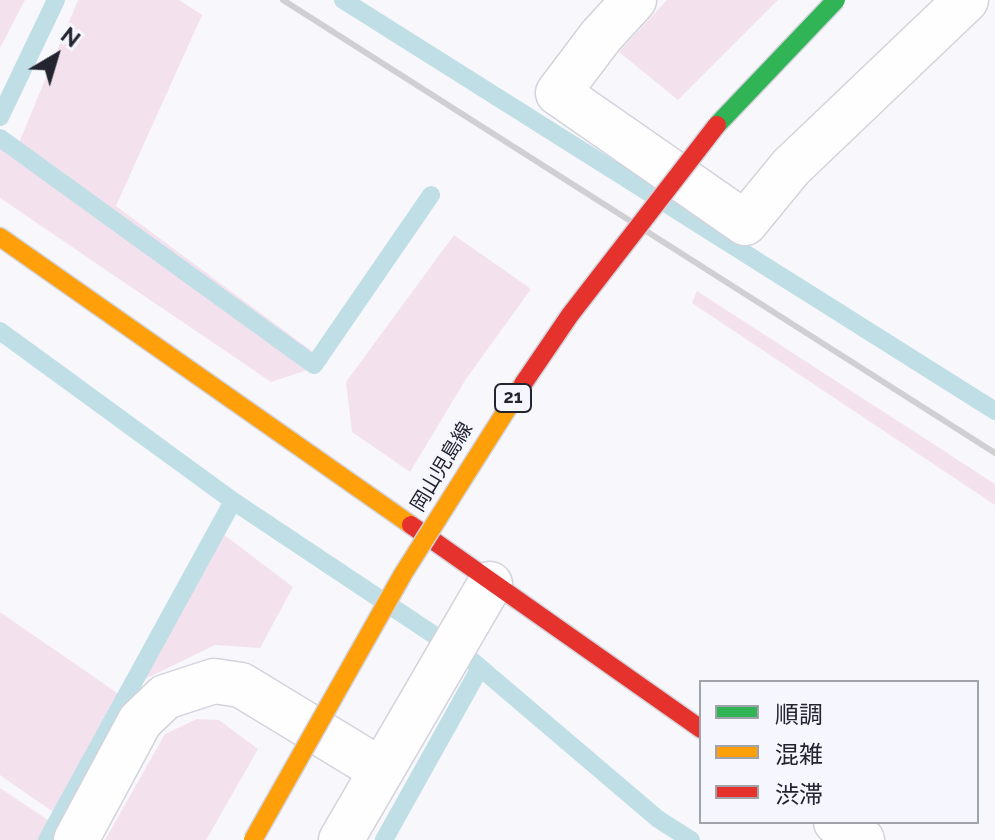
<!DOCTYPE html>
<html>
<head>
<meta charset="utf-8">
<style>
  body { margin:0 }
  #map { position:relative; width:995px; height:840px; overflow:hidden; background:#f8f8fc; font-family:Raleway,"Noto Sans JP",sans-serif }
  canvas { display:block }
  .legend { position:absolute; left:699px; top:680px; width:280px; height:144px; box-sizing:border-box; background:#f6f7fe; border:2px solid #a1a3ac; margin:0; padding:10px 14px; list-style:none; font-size:24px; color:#222430 }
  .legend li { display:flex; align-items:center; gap:16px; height:40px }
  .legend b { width:40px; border:2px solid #a1a3ac }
  .north { position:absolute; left:16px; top:16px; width:80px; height:80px; -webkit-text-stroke:6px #f6f7fe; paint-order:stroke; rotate:38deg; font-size:22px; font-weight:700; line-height:32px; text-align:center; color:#222430 }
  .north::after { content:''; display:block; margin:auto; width:28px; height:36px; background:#222430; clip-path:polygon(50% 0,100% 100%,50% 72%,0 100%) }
</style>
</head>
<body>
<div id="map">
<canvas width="995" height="840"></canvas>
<ul class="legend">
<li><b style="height:10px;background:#30b455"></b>順調</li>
<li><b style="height:10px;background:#ff9f0a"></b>混雑</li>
<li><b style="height:10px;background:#e5322d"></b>渋滞</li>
</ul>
<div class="north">N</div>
</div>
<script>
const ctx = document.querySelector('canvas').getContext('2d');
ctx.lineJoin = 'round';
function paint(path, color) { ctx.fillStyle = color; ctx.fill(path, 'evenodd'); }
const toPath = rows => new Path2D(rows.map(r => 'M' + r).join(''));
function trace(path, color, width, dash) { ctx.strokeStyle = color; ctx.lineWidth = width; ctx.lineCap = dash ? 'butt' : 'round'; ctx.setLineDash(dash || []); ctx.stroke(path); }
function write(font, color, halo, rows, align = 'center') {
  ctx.font = font + ' Raleway,"Noto Sans JP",sans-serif'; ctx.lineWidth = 6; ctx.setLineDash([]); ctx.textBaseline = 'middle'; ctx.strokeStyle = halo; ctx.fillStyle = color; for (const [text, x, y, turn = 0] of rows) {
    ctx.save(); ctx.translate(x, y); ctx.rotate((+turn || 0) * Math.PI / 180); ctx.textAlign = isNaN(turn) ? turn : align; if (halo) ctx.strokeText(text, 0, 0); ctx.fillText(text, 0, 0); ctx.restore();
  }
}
const green = toPath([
  [0,0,25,0,0,48],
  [78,0,179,0,202,15,116,206,328,363,271,382,0,198,0,139,16,150],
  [667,0,778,0,678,100,619,52],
  [454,235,531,289,466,379,410,472,352,432,346,382],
  [697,291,995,484,995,505,692,303],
  [223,534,293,587,260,648,215,645,141,681],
  [0,612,120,695,56,814,0,775],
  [197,719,219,720,258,749,206,840,105,840,165,734],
  [0,788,51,822,41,840,0,840]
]);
const stream = toPath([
  [343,0,995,411],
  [0,117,56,0],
  [0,138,314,365,431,195],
  [0,331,233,501,470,659,658,819,691,840],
  [47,840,233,501],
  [384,840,480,668]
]);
const street = toPath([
  [634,0,601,36,558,93,745,223,791,167,966,0],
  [836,822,862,840],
  [76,840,140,721,165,697,214,681,241,685,379,769],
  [341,840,490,584]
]);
const slow = toPath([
  [0,237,411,525]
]);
const jam = toPath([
  [411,525,701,729]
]);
const rail = toPath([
  [283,0,995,453]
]);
const fastBridge = toPath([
  [717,125,836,0]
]);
const slowBridge = toPath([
  [253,840,403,574,523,384]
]);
const jamBridge = toPath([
  [523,384,570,315,717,125]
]);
const shields = [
  [513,398,36]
];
const shieldNames = [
  ["21",513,398]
];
const streetNames = [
  ["岡山児島線",442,467,-59]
];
paint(green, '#f4e1ee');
trace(stream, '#c0dee5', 18);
trace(street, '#d2d3dc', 47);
trace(slow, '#d2d3dc', 21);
trace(jam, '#d2d3dc', 21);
trace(street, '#fefeff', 44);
trace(slow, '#ff9f0a', 18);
trace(jam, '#e5322d', 18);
trace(rail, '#d0d0d2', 6);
trace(fastBridge, '#d2d3dc', 21, []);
trace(slowBridge, '#d2d3dc', 21, []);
trace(jamBridge, '#d2d3dc', 21, []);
trace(fastBridge, '#30b455', 18);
trace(slowBridge, '#ff9f0a', 18);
trace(jamBridge, '#e5322d', 18);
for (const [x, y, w] of shields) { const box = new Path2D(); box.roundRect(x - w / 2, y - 14, w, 28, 6); ctx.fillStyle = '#f6f7fe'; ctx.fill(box); trace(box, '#222430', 2); }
write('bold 18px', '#222430', null, shieldNames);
write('20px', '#222430', '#f6f7fe', streetNames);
</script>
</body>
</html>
